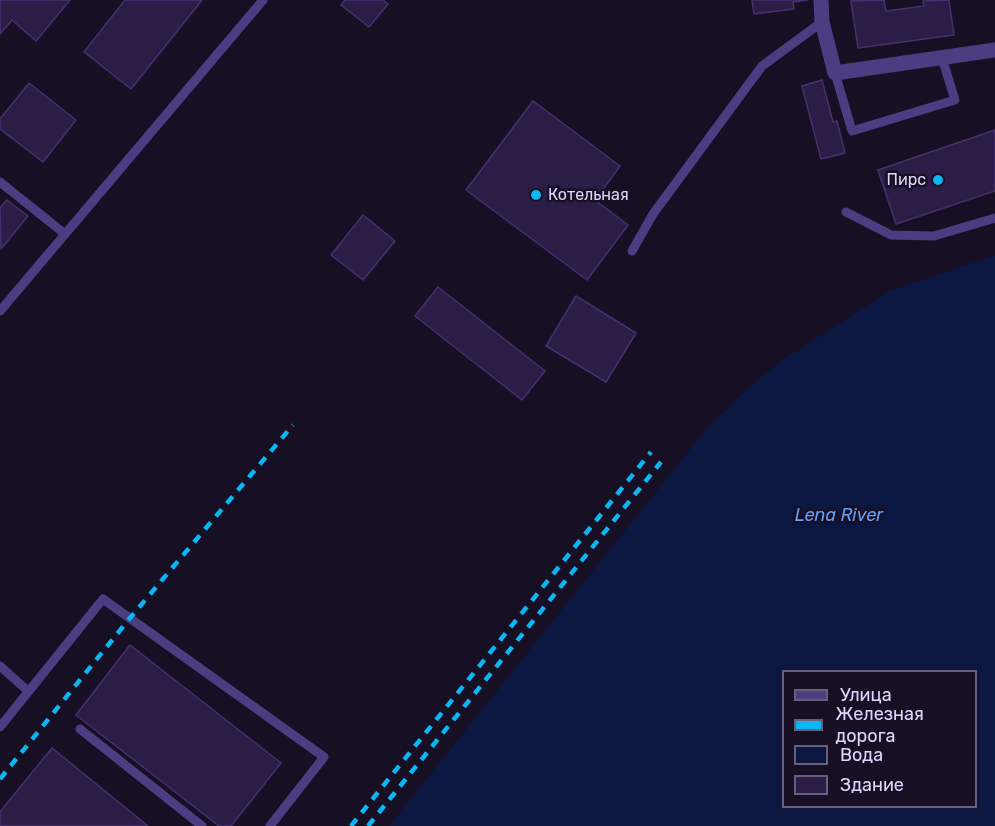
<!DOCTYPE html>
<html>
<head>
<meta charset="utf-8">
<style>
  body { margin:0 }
  #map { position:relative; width:995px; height:826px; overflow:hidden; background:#171025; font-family:Rubik,sans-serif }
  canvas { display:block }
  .legend { position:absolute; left:782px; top:670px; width:195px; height:138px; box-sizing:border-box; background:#171025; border:2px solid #675f7b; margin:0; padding:8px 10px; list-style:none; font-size:18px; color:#e0d5fd }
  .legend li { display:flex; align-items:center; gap:12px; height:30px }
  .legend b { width:30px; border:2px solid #675f7b }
</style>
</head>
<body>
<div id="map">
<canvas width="995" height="826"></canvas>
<ul class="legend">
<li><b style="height:8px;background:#4b3d81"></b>Улица</li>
<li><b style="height:8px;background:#0bb7f3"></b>Железная дорога</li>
<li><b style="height:16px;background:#0c1741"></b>Вода</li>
<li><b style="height:16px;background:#2b1d45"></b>Здание</li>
</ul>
</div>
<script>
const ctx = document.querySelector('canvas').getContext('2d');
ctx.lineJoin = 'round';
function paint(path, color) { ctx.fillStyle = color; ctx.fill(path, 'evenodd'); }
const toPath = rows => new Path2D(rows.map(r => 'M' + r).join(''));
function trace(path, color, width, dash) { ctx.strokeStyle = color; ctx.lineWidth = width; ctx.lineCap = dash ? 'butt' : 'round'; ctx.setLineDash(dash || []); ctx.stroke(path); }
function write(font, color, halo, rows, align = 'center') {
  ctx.font = font + ' Rubik,sans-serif'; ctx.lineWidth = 5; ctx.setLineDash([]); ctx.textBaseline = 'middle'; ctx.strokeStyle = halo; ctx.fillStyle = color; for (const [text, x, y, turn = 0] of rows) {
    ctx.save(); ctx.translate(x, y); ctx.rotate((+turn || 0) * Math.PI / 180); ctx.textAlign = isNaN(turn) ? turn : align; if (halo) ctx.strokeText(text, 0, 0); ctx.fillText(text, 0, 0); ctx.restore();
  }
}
const water = toPath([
  [995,255,995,826,389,826,707,428,742,394,778,363,890,291],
  [784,672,976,672,976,806,784,806]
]);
const building = toPath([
  [0,0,70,0,36,41,12,20,0,34,0,0],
  [125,0,202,0,131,89,84,52,125,0],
  [345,0,383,0,388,4,369,27,341,5,345,0],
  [752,0,807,0,793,2,794,9,754,14,752,0],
  [884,0,886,11,924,6,923,1,949,0,954,35,858,48,851,1,884,0],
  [822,80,833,122,837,121,845,153,821,159,802,86,822,80],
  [29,83,76,120,43,162,0,129,0,119,29,83],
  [533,101,620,166,595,200,628,225,587,280,466,190,533,101],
  [995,130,995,191,896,224,878,170,995,130],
  [7,200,28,216,1,249,0,208,7,200],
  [363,215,395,241,363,280,331,255,363,215],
  [438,287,545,371,522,400,415,316,438,287],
  [576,296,636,333,606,382,546,346,576,296],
  [130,645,281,763,231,826,219,826,76,715,130,645],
  [52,748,148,826,0,826,0,812,52,748]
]);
const lane = toPath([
  [835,73,852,131,955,100,942,58],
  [0,182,65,234],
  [846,212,891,235,934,236,995,218],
  [632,251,653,214,762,66,822,22],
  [0,311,263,0],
  [0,666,28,691],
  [0,727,103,599,324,757,270,826],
  [80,729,202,826]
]);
const street = toPath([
  [821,0,822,22,835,73,995,50]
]);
const rail = toPath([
  [0,779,130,618,293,425],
  [351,826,651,452],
  [368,826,661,462]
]);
const markers = [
  [938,180,6,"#0bb7f3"],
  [536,195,6,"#0bb7f3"]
];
const poiNames = [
  ["Пирс",926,180],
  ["Котельная",548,195,"left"]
];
const waterNames = [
  ["Lena River",839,516]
];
paint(water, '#0c1741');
paint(building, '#2b1d45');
trace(building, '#473070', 1.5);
trace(lane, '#4b3d81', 9);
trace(street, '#4b3d81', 15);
trace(rail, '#0bb7f3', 4.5, [9, 8]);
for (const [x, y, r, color] of markers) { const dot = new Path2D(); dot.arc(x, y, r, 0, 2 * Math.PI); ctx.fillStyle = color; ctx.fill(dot); trace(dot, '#171025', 2); }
write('16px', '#e0d5fd', '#171025', poiNames, 'right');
write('italic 18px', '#689ff8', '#171025', waterNames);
</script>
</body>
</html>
